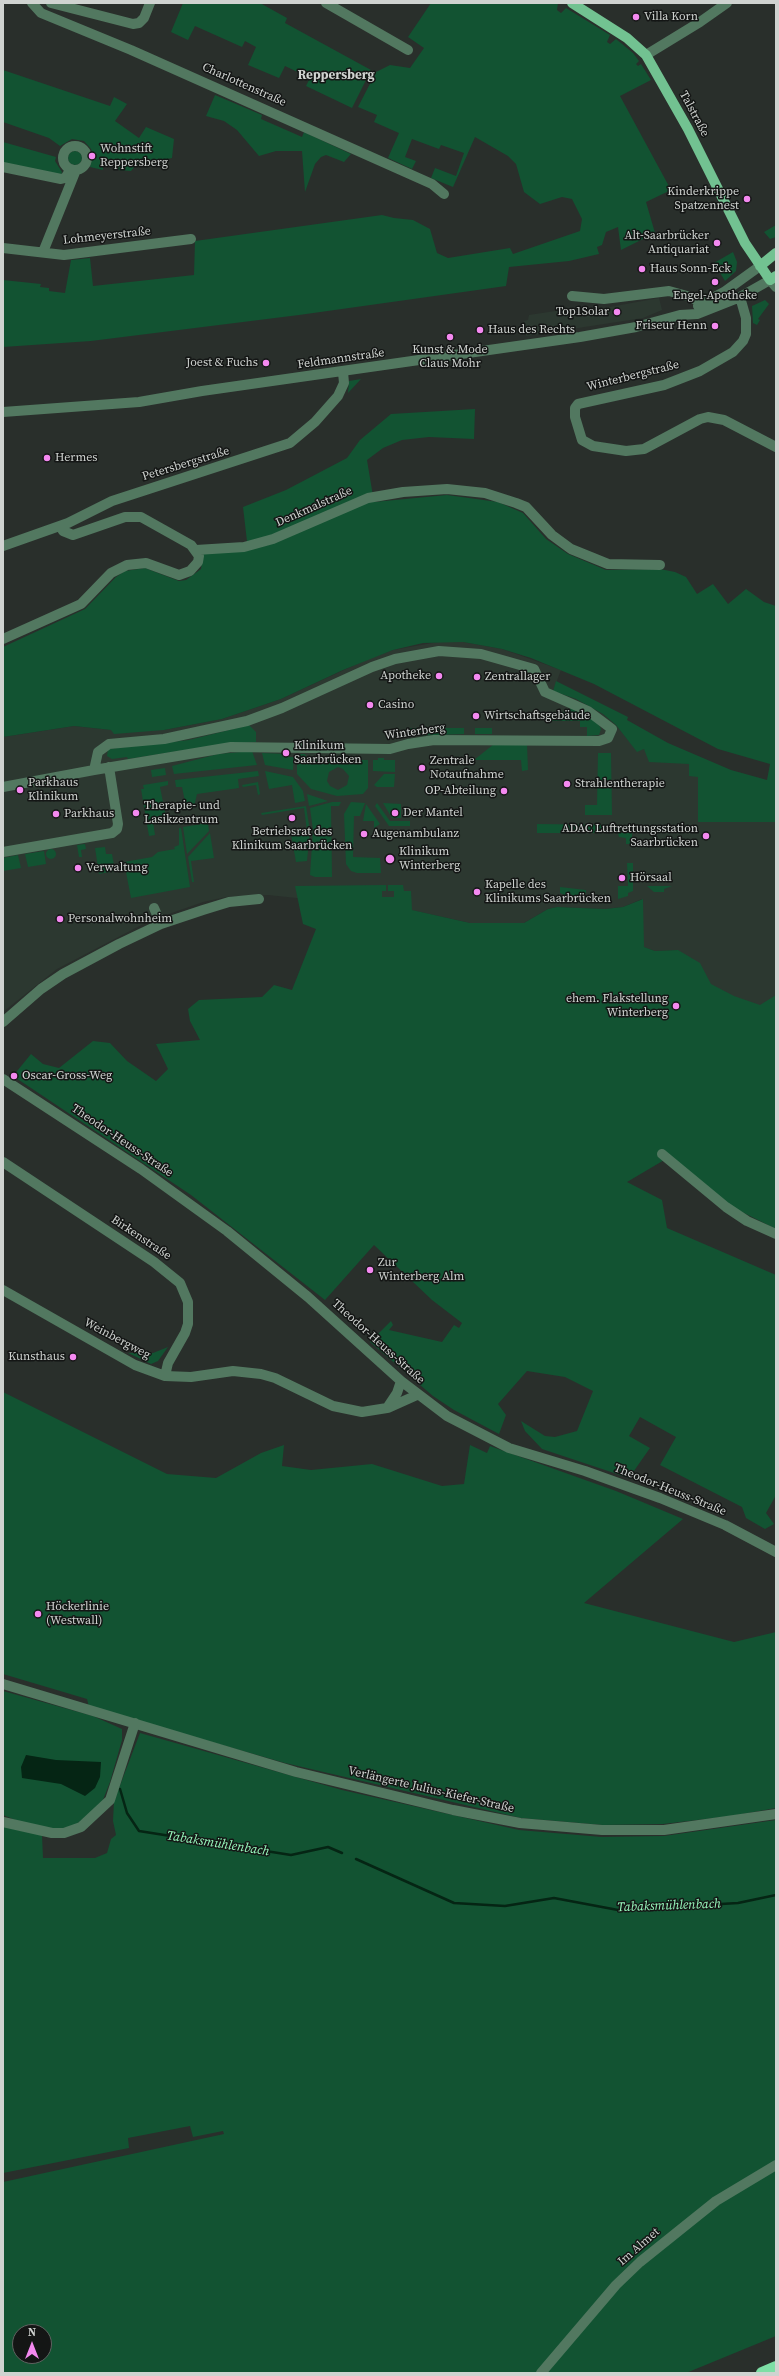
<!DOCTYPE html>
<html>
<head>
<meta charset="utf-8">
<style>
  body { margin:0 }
  #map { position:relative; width:779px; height:2376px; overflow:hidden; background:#292f2b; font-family:"Source Serif 4",serif }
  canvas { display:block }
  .frame { position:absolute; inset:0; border:4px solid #cfd3d0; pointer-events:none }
  .north { position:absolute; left:12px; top:2324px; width:40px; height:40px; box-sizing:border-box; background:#141615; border:1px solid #5f6260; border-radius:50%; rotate:0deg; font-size:11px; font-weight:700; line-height:16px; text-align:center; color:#cfd3d0 }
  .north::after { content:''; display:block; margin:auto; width:14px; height:18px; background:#f489f0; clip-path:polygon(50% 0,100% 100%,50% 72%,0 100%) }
</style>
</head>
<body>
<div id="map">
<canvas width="779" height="2376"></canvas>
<div class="frame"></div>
<div class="north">N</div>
</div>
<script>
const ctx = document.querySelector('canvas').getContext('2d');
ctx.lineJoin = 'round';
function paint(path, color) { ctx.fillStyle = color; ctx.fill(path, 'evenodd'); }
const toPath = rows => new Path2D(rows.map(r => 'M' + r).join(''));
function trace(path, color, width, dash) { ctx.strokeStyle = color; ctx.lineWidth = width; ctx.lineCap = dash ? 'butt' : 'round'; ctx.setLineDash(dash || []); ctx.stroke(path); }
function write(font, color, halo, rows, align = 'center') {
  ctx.font = font + ' "Source Serif 4",serif'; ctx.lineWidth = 3; ctx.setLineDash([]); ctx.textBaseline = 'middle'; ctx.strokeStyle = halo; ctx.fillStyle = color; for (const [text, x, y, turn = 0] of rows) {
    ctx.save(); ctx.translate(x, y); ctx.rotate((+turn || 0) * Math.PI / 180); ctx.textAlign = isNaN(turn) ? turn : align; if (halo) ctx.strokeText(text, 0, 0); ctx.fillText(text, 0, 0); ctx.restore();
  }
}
const built = toPath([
  [659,298,662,310,643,318,526,336,524,321,528,320,529,315,562,310,566,315],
  [438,642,463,642,502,649,561,670,553,691,576,699,603,714,616,725,637,751,644,749,689,764,698,777,698,821,776,822,776,1018,729,1006,678,950,655,951,643,947,642,899,623,907,605,909,557,907,548,909,524,923,470,923,411,910,268,895,226,897,203,902,149,921,57,969,3,1012,3,737,74,726,111,730,164,730,222,719,281,699,370,658,393,650]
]);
const green = toPath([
  [183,3,260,3,287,18,285,23,371,70,352,108,306,86,310,78,285,66,279,78,248,65,256,47,245,41,242,47,195,26,188,40,171,32],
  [431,3,558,3,557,10,561,13,566,8,610,35,607,42,610,44,616,39,633,53,639,61,636,64,638,66,641,64,651,80,620,96,671,190,646,202,655,233,621,250,618,227,606,232,602,245,597,247,599,254,569,261,509,267,506,286,299,315,91,341,3,347,3,280,41,284,40,287,49,288,49,291,65,293,71,260,90,258,93,286,194,275,195,241,382,215,394,218,413,220,430,229,437,253,448,258,510,248,513,254,580,231,582,219,572,199,562,197,540,204,524,192,516,164,508,156,475,137,453,187,431,178,435,168,456,176,464,153,441,145,439,149,412,139,405,157,416,161,412,169,388,158,399,133,374,122,377,115,358,107,376,72,390,65,410,68,424,48,408,37],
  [3,70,110,106,114,97,127,104,115,121,139,138,146,127,174,139,172,158,136,165,131,171,118,170,118,164,103,164,103,170,90,167,93,155,91,149,84,141,72,139,60,146,49,138,3,122],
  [215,95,262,115,261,119,293,133,302,137,304,132,351,154,344,162,326,155,321,157,315,164,305,192,302,151,276,151,259,156,237,130,224,121,206,116],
  [3,142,56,157,55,161,62,172,61,175,3,163],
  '68 158a7 7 0 1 1 14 0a7 7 0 1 1-14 0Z',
  [776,225,776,237,770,239,764,232],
  [733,252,737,262,736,271,725,281,714,263],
  [765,300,769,304,758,319,760,320,757,325,753,323,752,306],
  [361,379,348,393,349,381],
  [475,409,474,439,429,437,402,440,383,448,367,460,374,502,447,495,498,502,523,513,546,539,568,554,606,570,660,569,675,572,686,577,697,594,713,584,728,604,746,589,764,602,776,606,776,822,698,822,698,777,689,776,689,764,649,762,644,749,637,752,616,725,603,714,576,699,553,691,556,681,628,717,627,720,668,743,731,770,767,780,770,764,718,749,594,684,531,658,502,649,463,642,423,643,393,650,343,670,281,699,222,719,164,730,114,734,111,730,74,726,3,737,3,647,85,609,116,577,125,571,145,568,179,581,186,580,201,569,203,554,248,550,243,507,286,490,347,458,360,440,391,414],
  [570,706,589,716,599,725,601,729,599,735,587,736,587,727,580,727,580,721,552,721,552,712,570,712],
  [249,725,256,732,256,742,217,745,128,759,127,757,112,759,107,756,108,749,189,740],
  [409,728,464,728,464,734,409,736],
  [475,728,492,728,492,734,475,734],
  [494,744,527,744,528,770,522,771,521,760,474,760],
  [252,751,257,765,174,774,172,766,218,754],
  [262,753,287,754,287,757,294,757,293,770,265,765],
  [598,753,611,753,612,815,585,815,585,805,597,805],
  [297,754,305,754,307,759,368,760,368,788,363,794,337,796,311,789,297,774],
  [338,767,343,769,349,776,347,785,338,790,330,786,327,781,329,772],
  [378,758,384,758,384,760,395,760,395,772,373,771,373,760,378,760],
  [165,768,166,775,152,777,151,770],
  [258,771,259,776,238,779,239,788,197,794,194,807,186,806,182,787,176,787,175,780],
  [265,771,293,777,303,791,305,801,295,803,292,785,269,789],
  [384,774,395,774,394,787,377,787,374,785],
  [168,781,168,785,160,787,166,817,174,816,175,818,153,822,155,835,149,836,141,789,144,789,143,785],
  [258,782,260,794,258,795,256,785,243,787,242,785],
  [307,794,328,801,309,806],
  [332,802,341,802,339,806,331,806,332,877,315,877,310,875,313,830,310,808],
  [351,802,365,803,360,816,354,816,353,857,380,858,381,873,357,873,351,871,346,864,344,814],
  [377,803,390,821,410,821,410,826,389,826,375,806],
  [383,803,401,804,401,818,392,818],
  [366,804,380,824,374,828,374,821,363,821],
  [306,806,310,831,307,861,296,862,291,834,307,831,304,808,262,815,261,813],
  [208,823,209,831,187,854,183,827],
  [537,824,618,825,622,833,632,833,632,844,626,844,626,838,619,837,618,833,537,833],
  [179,828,181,828,190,887,131,898,124,862,152,857,158,852,175,849,174,847,179,845],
  [210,833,214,858,191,861,194,882,192,882,188,857],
  [85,844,86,849,81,850,82,857,79,857,77,845],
  [105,847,106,854,112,854,115,871,99,874,95,848],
  '46 854a5 5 0 1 1 10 0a5 5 0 1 1-10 0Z',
  [44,851,46,864,28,867,25,854],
  [18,855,21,868,3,871,3,858],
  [412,863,448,864,448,868,412,867],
  [627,863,633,863,633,891,628,893,628,896,618,899,618,886,628,886],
  [386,885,386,891,382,891,382,897,394,897,394,891,388,891,388,885,403,885,404,891,411,891,412,910,470,923,524,923,548,909,557,907,605,909,623,907,643,899,644,947,655,951,678,950,700,963,711,984,734,996,760,1005,776,995,776,1229,732,1207,671,1156,627,1182,662,1200,667,1228,776,1275,776,1495,766,1513,774,1524,765,1529,746,1518,742,1507,660,1465,676,1437,640,1417,629,1436,650,1448,629,1478,542,1449,525,1431,521,1421,545,1436,555,1437,577,1431,593,1391,565,1377,527,1371,498,1404,506,1415,499,1434,454,1410,433,1396,370,1342,391,1321,393,1325,389,1330,442,1342,454,1325,459,1328,462,1323,432,1300,374,1245,325,1300,191,1195,13,1076,31,1054,43,1064,59,1068,93,1041,110,1043,127,1061,156,1081,168,1069,156,1044,200,1040,190,1021,188,1009,199,1000,262,997,274,985,292,990,316,929,303,924,295,886],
  [647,886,672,886,664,889,664,892,654,892],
  [560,887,586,890,586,893,581,894,581,900,571,898,560,893],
  [168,1347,158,1361,151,1364,128,1353,153,1353],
  [3,1392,167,1474,216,1478,261,1453,284,1445,282,1466,311,1470,372,1464,442,1486,464,1484,470,1445,487,1453,490,1446,616,1491,683,1519,584,1603,734,1642,776,1632,776,1808,731,1816,663,1824,603,1825,521,1818,285,1763,89,1707,87,1699,3,1674],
  [3,1691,93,1716,122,1729,122,1740,110,1782,101,1805,74,1826,58,1829,28,1825,3,1815],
  [140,1733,342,1790,519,1830,602,1837,664,1836,776,1820,776,2336,686,2373,3,2373,3,2182,224,2134,223,2131,193,2137,190,2126,128,2138,129,2148,3,2173,3,1826,42,1835,43,1858,95,1858,107,1853,111,1839,116,1835,113,1821,114,1801],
  [20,2332,44,2332,44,2356,20,2356]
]);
const water = toPath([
  [26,1755,56,1760,101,1762,100,1777,95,1788,85,1796,61,1784,22,1778,21,1767]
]);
const stream = toPath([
  [120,1789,127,1813,139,1831,291,1855,328,1847,342,1853],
  [356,1859,454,1903,505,1906,554,1898,618,1910,738,1903,776,1895]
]);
const minor = toPath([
  [32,3,41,13,131,50,432,184,444,194],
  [51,3,133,24,139,23,144,18,150,3],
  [326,3,408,50],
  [646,55,700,22,727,3],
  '63 158a12 12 0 1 1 24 0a12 12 0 1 1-24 0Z',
  [3,167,61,179,65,178,71,169],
  [3,248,64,255,191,239],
  [43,252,76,170],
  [572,296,604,299,669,291,687,296,703,303],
  [740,297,746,318,746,334,743,341,733,352,700,371,664,385,578,404,575,408,575,417,582,440,593,446,626,451,644,449,700,419,708,417,724,420,776,447],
  [698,306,724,292,760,266],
  [3,412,139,402,202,391,580,337,636,327,680,315,697,314,740,297,770,280,776,287],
  [3,546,68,523,112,501,290,443,315,422,338,396,344,383,343,372],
  [196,550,244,547,273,539,368,498,403,492,447,489,485,493,516,503,526,507,552,535,571,549,608,564,660,565],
  [3,639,81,604,111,573,127,565,146,563,179,575,190,571,198,562,199,556,191,545,141,517,125,517,73,535,63,531,60,526],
  [3,787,94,770,231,747,390,749,408,744,434,740,599,741,608,738,612,729,588,711,545,692,534,669,481,654,439,651,395,659,372,667,282,708,247,721,164,739,109,744,98,752,94,770],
  [3,852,112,833,117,829,118,824,109,767],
  [154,908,161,924],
  [3,1022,41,989,63,974,119,944,161,924,203,910,229,902,259,899],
  [3,1079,141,1169,227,1231,308,1297,401,1381,447,1416,509,1448,585,1471,660,1498,725,1525,776,1552],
  [662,1154,726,1207,747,1221,776,1234],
  [3,1162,154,1262,180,1283,188,1302,188,1324,185,1333,168,1363,165,1376],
  [3,1290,135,1365,165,1376,191,1377,233,1371,261,1374,275,1378,333,1406,362,1412,387,1408,397,1393,401,1381],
  [388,1408,417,1395],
  [3,1684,296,1772,453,1810,520,1823,602,1830,664,1830,776,1814],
  [3,1822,52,1833,64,1833,81,1827,110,1800,135,1723],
  [541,2373,616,2285,640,2262,716,2201,776,2165]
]);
const major = toPath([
  [572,3,627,38,646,55,688,129,745,243,770,280,776,276],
  [760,266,776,253]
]);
const highway = toPath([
  [762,2373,776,2367]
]);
const markers = [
  [636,17,4,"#f489f0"],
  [92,156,4,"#f489f0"],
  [747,199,4,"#f489f0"],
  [717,243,4,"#f489f0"],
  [642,269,4,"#f489f0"],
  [715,282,4,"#f489f0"],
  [617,312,4,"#f489f0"],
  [715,326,4,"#f489f0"],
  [480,330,4,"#f489f0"],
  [450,337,4,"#f489f0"],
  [266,363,4,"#f489f0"],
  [47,458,4,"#f489f0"],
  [439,676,4,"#f489f0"],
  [477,677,4,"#f489f0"],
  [370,705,4,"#f489f0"],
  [476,716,4,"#f489f0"],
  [286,753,4,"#f489f0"],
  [422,768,4,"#f489f0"],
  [567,784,4,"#f489f0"],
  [20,790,4,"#f489f0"],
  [504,791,4,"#f489f0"],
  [136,813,4,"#f489f0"],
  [395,813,4,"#f489f0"],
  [56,814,4,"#f489f0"],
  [292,818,4,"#f489f0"],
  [364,834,4,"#f489f0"],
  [706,836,4,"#f489f0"],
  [390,859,5,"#f489f0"],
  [78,868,4,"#f489f0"],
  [622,878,4,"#f489f0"],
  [477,892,4,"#f489f0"],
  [60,919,4,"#f489f0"],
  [676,1006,4,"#f489f0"],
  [14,1076,4,"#f489f0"],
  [370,1270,4,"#f489f0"],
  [73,1357,4,"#f489f0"],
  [38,1614,4,"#f489f0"]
];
const poiNames = [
  ["Villa Korn",644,17],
  ["Wohnstift",100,149],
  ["Reppersberg",100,163],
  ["Kinderkrippe",739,192,"right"],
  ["Spatzennest",739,206,"right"],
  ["Alt-Saarbrücker",709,236,"right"],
  ["Antiquariat",709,250,"right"],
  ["Haus Sonn-Eck",650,269],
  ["Engel-Apotheke",715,296,"center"],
  ["Top1Solar",609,312,"right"],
  ["Friseur Henn",707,326,"right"],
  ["Haus des Rechts",488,330],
  ["Kunst & Mode",450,350,"center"],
  ["Claus Mohr",450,364,"center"],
  ["Joest & Fuchs",258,363,"right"],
  ["Hermes",55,458],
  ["Apotheke",431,676,"right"],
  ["Zentrallager",485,677],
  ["Casino",378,705],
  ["Wirtschaftsgebäude",484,716],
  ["Klinikum",294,746],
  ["Saarbrücken",294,760],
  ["Zentrale",430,761],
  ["Notaufnahme",430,775],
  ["Parkhaus",28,783],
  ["Klinikum",28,797],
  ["Strahlentherapie",575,784],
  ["OP-Abteilung",496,791,"right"],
  ["Therapie- und",144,806],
  ["Lasikzentrum",144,820],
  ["Der Mantel",403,813],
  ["Parkhaus",64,814],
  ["ADAC Luftrettungsstation",698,829,"right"],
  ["Saarbrücken",698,843,"right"],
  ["Betriebsrat des",292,832,"center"],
  ["Klinikum Saarbrücken",292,846,"center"],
  ["Augenambulanz",372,834],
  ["Klinikum",399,852],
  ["Winterberg",399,866],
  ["Verwaltung",86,868],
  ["Hörsaal",630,878],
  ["Kapelle des",485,885],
  ["Klinikums Saarbrücken",485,899],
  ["Personalwohnheim",68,919],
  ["ehem. Flakstellung",668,999,"right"],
  ["Winterberg",668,1013,"right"],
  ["Oscar-Gross-Weg",22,1076],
  ["Zur",378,1263],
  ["Winterberg Alm",378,1277],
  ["Kunsthaus",65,1357,"right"],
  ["Höckerlinie",46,1607],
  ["(Westwall)",46,1621]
];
const streetNames = [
  ["Charlottenstraße",244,85,24],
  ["Talstraße",694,114,62],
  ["Lohmeyerstraße",107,236,-6],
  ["Feldmannstraße",341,359,-8],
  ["Winterbergstraße",633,376,-14],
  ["Petersbergstraße",186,464,-17],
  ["Denkmalstraße",314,507,-24],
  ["Winterberg",415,732,-8],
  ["Theodor-Heuss-Straße",122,1141,34],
  ["Birkenstraße",141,1238,34],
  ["Weinbergweg",117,1339,28],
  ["Theodor-Heuss-Straße",378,1342,42],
  ["Theodor-Heuss-Straße",670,1490,22],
  ["Verlängerte Julius-Kiefer-Straße",431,1790,13],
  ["Im Almet",639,2247,-41]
];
const neighbourhoodNames = [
  ["Reppersberg",336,76]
];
const waterNames = [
  ["Tabaksmühlenbach",218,1844,9],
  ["Tabaksmühlenbach",669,1906,-2]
];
paint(built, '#2c3830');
paint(green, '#125332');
paint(water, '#052514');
trace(stream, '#052514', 2.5);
trace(minor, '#527860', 10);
trace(major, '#72c291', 10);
trace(highway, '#7ddfa5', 12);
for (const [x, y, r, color] of markers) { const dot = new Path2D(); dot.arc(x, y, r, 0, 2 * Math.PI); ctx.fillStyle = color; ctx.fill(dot); trace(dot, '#141615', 1.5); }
write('12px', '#cfd3d0', '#141615', poiNames, 'left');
write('12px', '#cfd3d0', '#141615', streetNames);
write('bold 13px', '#cfd3d0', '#141615', neighbourhoodNames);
write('italic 13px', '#98fabe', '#141615', waterNames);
</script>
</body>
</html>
